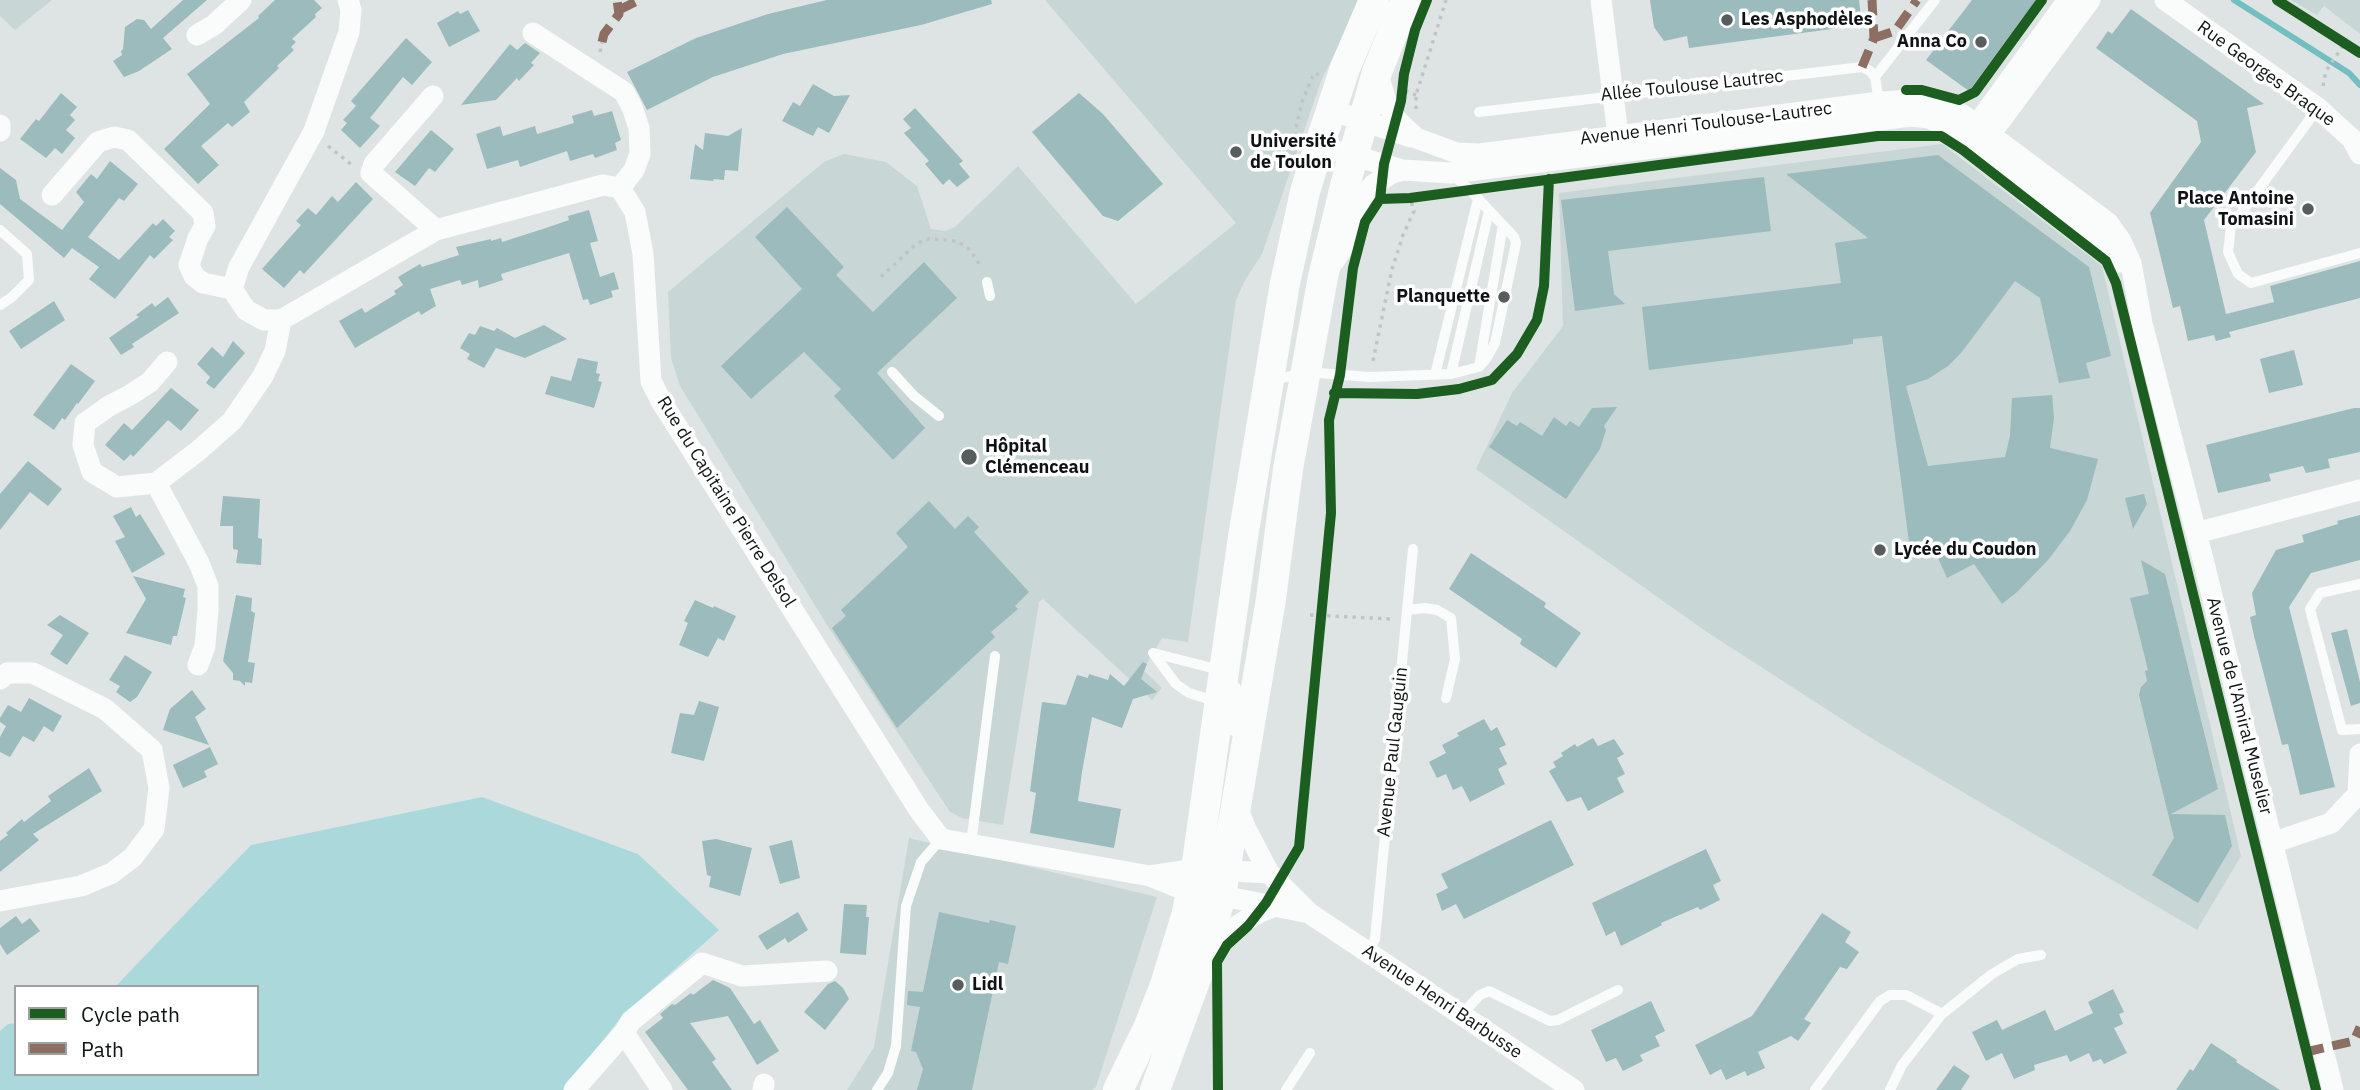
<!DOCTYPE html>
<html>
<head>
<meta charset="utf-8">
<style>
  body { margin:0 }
  #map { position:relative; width:2360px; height:1090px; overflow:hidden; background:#dee4e4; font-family:"IBM Plex Sans",sans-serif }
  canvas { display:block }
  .legend { position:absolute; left:14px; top:985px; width:245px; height:91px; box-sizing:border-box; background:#fff; border:2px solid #9fa1a1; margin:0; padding:9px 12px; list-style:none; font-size:21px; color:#0f1313 }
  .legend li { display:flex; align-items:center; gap:14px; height:35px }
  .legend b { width:35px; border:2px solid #9fa1a1 }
</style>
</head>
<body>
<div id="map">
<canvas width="2360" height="1090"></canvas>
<ul class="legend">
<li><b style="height:9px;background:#1b5e20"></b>Cycle path</li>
<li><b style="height:9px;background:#8d6e63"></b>Path</li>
</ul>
</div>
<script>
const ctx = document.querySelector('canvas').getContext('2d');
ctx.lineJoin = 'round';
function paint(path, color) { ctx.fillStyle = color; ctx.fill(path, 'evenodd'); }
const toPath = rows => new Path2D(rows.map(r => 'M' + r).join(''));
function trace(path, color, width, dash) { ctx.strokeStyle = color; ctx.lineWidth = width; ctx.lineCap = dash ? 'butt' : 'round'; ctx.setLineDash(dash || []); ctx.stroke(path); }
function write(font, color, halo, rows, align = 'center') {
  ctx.font = font + ' "IBM Plex Sans",sans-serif'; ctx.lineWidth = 7; ctx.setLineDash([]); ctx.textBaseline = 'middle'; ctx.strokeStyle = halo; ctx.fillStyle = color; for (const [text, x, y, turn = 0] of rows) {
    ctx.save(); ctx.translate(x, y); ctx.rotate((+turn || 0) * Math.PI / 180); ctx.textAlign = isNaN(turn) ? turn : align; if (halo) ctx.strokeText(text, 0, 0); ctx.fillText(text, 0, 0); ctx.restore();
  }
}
const built = toPath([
  [0,0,52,0,15,30,0,16],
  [1045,0,1362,0,1321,81,1262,254,1244,282,1236,300,1188,642,1162,638,1143,670,1162,688,1152,700,1043,599,1039,602,1003,825,962,818,950,812,827,625,680,386,671,358,668,292,824,162,844,154,886,162,917,186,931,229,945,231,955,227,1018,166,1136,304,1236,223],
  [2291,0,2360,0,2360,34,2324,6,2317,15],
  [1942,144,2102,266,2241,856,2197,930,1871,738,1707,632,1476,469,1512,393,1563,326,1559,193],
  [909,838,1157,897,1096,1087,1092,1090,847,1090,874,1047]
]);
const green = toPath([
  [482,797,638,854,719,930,622,1016,564,1090,0,1090,0,1031,8,1024,16,1023,16,1074,257,1074,257,987,115,987,251,845]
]);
const stream = toPath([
  [2234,0,2349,73,2360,85]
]);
const building = toPath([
  [183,0,207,0,163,38,172,49,139,71,124,77,113,61,122,55,121,51,123,49,125,27,137,19,144,20,151,29],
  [275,0,314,0,322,8,315,14,316,17,292,39,296,42,291,47,294,50,277,66,279,68,244,102,250,112,232,127,228,123,201,146,219,165,198,184,164,149,210,104,187,74,259,18,258,16],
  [827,0,991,0,992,4,921,25,783,54,713,77,647,110,627,72,696,38,768,14],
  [1650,0,1859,0,1862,25,1689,48,1687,36,1664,41,1654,27],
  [1972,0,2036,0,1969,91,1926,60],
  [2131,9,2264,104,2247,108,2256,152,2204,220,2226,314,2274,302,2270,286,2360,261,2360,298,2229,332,2231,337,2216,341,2214,335,2188,341,2180,306,2173,308,2150,213,2201,142,2197,121,2096,48,2108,31,2112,34],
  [468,10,480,31,449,47,437,23,458,11,460,14],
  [406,38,432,62,412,85,403,77,370,118,380,126,360,148,341,130,347,123,343,120,356,106,351,101],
  [525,43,540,53,531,63,534,65,519,81,517,78,496,100,461,105,510,44,517,50],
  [813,84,834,96,850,95,829,133,818,127,813,136,782,121,793,102,800,106],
  [61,93,77,107,70,115,75,120,66,130,75,138,62,154,55,148,46,158,20,139,36,119,39,121],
  [1079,93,1103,114,1163,184,1118,221,1103,216,1032,132],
  [915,108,963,161,959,164,970,177,957,187,949,179,943,185,925,164,929,161,904,133,911,128,903,119],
  [592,110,594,116,612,111,621,140,615,143,617,150,595,158,593,154,570,161,567,151,520,167,518,160,487,169,476,134,500,126,503,136,535,126,537,134,574,123,572,116],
  [742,128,738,171,725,170,724,180,714,179,713,181,690,179,695,144,703,150,705,133,728,136],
  [431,130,454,149,435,172,429,168,415,186,395,172],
  [1938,155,2089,267,2111,356,2086,363,2090,378,2059,383,2040,298,2015,281,1961,353,1948,366,1928,379,1906,386,1928,466,2005,457,2010,436,2012,398,2052,395,2054,418,2050,448,2098,459,2087,500,2070,531,2048,560,2017,592,2002,604,1974,564,1947,578,1930,540,1909,542,1882,336,1853,339,1853,344,1649,370,1642,307,1841,283,1835,243,1868,238,1786,174],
  [110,161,138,184,124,201,119,198,88,237,119,260,153,223,156,226,163,219,175,231,169,237,173,240,154,259,150,255,115,299,89,279,99,267,72,248,64,258,0,204,0,168,16,180,20,199,62,230,84,202,76,192,91,174,97,179],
  [1764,177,1771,231,1608,251,1614,294,1625,304,1575,311,1561,200],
  [356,182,373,199,304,274,300,270,284,288,262,269,301,225,296,221,308,208,316,215,332,196,338,202],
  [787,207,844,267,836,275,873,312,924,262,957,298,877,373,925,428,893,460,834,396,841,389,804,352,751,399,721,366,802,289,755,237],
  [589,210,598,241,590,243,600,277,614,272,619,289,611,291,613,297,590,305,588,299,583,300,569,253,501,274,503,280,479,288,478,280,462,285,460,280,430,289,436,306,421,315,419,311,355,348,339,321,362,308,365,313,396,294,394,291,403,285,398,277,420,264,422,267,459,255,456,247,491,239,491,241,501,238,502,242,546,228,569,220,568,216],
  [168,297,179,313,132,344,134,347,121,355,109,338,139,317,136,315,152,303,155,307],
  [54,301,65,320,21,349,9,331],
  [544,325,567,339,525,358,496,348,484,368,467,359,470,354,460,348,469,333,475,335,480,326,494,331,497,328,515,338],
  [233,341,245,353,214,389,206,383,210,377,197,364,212,347,223,357],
  [2294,350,2303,385,2269,393,2260,359],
  [578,358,598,362,596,373,600,374,598,381,602,382,594,408,545,394,551,376,571,381],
  [71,364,95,381,78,404,77,403,65,420,62,418,54,430,33,415],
  [171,388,199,410,181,431,168,420,133,457,131,454,124,461,105,445,124,423,132,430],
  [1617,407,1604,426,1606,430,1600,449,1566,499,1489,447,1507,420,1517,426,1520,422,1542,436,1554,417,1566,426,1570,421,1579,427,1592,408],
  [2354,408,2360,408,2360,452,2328,459,2330,468,2306,473,2303,466,2269,474,2271,481,2218,493,2206,445],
  [28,461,62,489,48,506,30,492,0,530,0,494],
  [2144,494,2147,504,2133,529,2125,498],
  [223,496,260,499,258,538,262,539,261,565,236,563,238,550,233,549,233,526,220,526],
  [929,501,955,529,968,516,979,527,974,532,1029,592,1015,606,1018,609,991,632,995,637,897,728,832,628,846,616,841,610,908,547,896,533],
  [131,507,136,517,140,514,165,554,132,573,115,541,125,537,113,516],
  [2360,515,2360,560,2311,573,2289,607,2335,787,2300,795,2288,744,2282,745,2254,636,2250,617,2256,615,2252,593,2276,550,2304,542,2302,535,2338,524,2337,521],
  [1471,553,1546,603,1544,607,1581,633,1556,668,1520,644,1522,639,1449,589],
  [2141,560,2165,574,2218,789,2171,814,2225,815,2232,846,2198,903,2152,875,2174,838,2139,695,2141,687,2147,681,2145,671,2148,670,2130,598,2149,594],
  [133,576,185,589,183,597,186,598,177,636,173,636,171,645,126,633,146,599],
  [236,595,252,598,251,611,255,613,248,662,255,663,252,683,245,682,245,686,240,681,233,680,233,673,223,661],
  [695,600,713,608,714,606,736,616,724,641,718,638,708,657,679,645,688,623,684,621],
  [60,615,89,633,67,665,50,654,63,635,47,625],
  [2347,629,2360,682,2360,703,2351,706,2331,633],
  [125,655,152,672,137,697,130,702,116,692,120,686,109,680],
  [1143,662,1147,664,1141,679,1157,692,1133,699,1122,728,1092,717,1082,772,1078,801,1121,809,1114,848,1030,833,1036,793,1030,791,1042,702,1066,705,1077,675,1088,678,1089,674,1108,680,1110,674,1124,686],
  [192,690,206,709,195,717,209,745,163,730,170,709],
  [29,698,62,716,53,732,44,726,34,742,23,736,10,757,0,752,0,737,6,726,0,722,0,718,8,705,21,712],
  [699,701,719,707,704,761,671,753,680,713,694,715],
  [1484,719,1491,731,1497,727,1506,745,1499,748,1507,764,1498,769,1505,784,1470,802,1462,786,1453,790,1446,774,1437,778,1429,762,1446,753,1442,745,1459,736,1457,733],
  [1593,738,1598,746,1614,739,1624,754,1617,758,1625,774,1617,778,1624,792,1588,811,1581,797,1567,802,1549,771,1556,767,1553,762,1563,756,1561,753,1575,744,1577,747],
  [210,747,218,764,204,771,207,777,183,788,173,765],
  [89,768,102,791,33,834,39,840,0,872,0,841,8,835,6,833,22,819,24,822,51,801,48,796],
  [1551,820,1574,865,1464,919,1456,904,1442,911,1436,894,1448,888,1441,874],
  [716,839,752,848,740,896,709,887,711,876,707,875,702,841],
  [792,840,800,878,780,884,769,846],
  [1706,849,1721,881,1713,885,1720,900,1700,910,1698,907,1661,923,1662,925,1621,946,1615,931,1606,936,1592,903],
  [844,904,867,905,866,917,869,917,866,955,840,953],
  [798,912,808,930,788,943,785,938,767,950,758,936],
  [939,912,989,923,990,920,1016,926,1008,964,999,962,972,1090,917,1090,923,1069,916,1052,911,1051,920,1007,907,1005,908,991,923,992],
  [1822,913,1851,932,1845,942,1859,952,1847,969,1840,967,1804,1019,1811,1023,1798,1041,1791,1036,1758,1052,1765,1068,1747,1076,1745,1071,1726,1080,1721,1069,1710,1075,1695,1045,1752,1016],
  [16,916,22,924,30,918,40,931,7,955,0,944,0,928],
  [713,980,730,988,754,1024,760,1020,779,1051,757,1065,728,1016,690,1023,716,1059,712,1062,732,1090,688,1090,645,1032,663,1018,660,1014,672,1004,675,1005,691,993,693,995],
  [835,981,843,988,849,999,825,1030,804,1012,828,984],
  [2113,989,2124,1012,2119,1014,2123,1024,2114,1028,2127,1053,2104,1064,2101,1059,2093,1062,2089,1053,2070,1062,2067,1055,2034,1065,2035,1070,2014,1079,2002,1053,1986,1061,1972,1032,1997,1020,2002,1030,2045,1010,2055,1031,2093,1013,2088,1002],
  [1651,1001,1665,1031,1655,1036,1660,1046,1640,1055,1643,1061,1623,1071,1616,1058,1606,1062,1591,1030],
  [2211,1043,2237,1060,2236,1062,2280,1090,2176,1090,2190,1069,2193,1071],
  [1954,1065,1970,1076,1961,1090,1936,1090]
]);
const path = toPath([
  [600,52,602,42],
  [2323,86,2326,71,2345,43],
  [1405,91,1416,95],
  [1416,109,1416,95,1446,0],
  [1292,144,1302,102,1314,73,1319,75],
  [328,146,352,165],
  [881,277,916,244,929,239,957,241,970,250,982,268],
  [1373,361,1392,269,1403,235,1414,211,1408,191],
  [1310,615,1392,619]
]);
const service = toPath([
  [1875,77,1935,0],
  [2318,108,2231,227,2228,252,2238,274,2251,283,2360,253],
  [1479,112,1862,67,1870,71,1875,77,1879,102],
  [0,230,27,254,29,280,12,297,0,305],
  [987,282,990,296],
  [1479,367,1503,225],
  [892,372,914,396,939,416],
  [1451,374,1489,211],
  [1435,375,1478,199],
  [1272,381,1305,372,1370,377,1451,374,1479,367,1486,359,1495,343,1516,243,1514,237,1470,190,1452,174],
  [2360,584,2320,593,2310,609,2342,730,2360,729],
  [1407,610,1425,608,1437,610,1451,618,1455,659,1446,698],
  [1153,653,1224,671,1236,688,1238,704,1234,731],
  [1153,653,1176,684,1189,693,1218,702],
  [971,844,995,656],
  [1368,953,1375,939,1413,549],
  [1461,1015,1480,995,1489,991,1550,1021,1558,1020,1618,990],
  [877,1090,888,1073,896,1046,906,906,921,862,941,839],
  [1286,1090,1310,1053],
  [1815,1090,1880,1001,1890,995,1906,995,1942,1014],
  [1890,1090,1902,1065,1942,1014,1992,974,2018,959,2041,955]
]);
const minor = toPath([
  [1601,0,1618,135],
  [2165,0,2318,108,2352,139,2360,154],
  [533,33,624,92,632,107,639,128,640,154,634,170,620,188],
  [197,35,214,25,241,0],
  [1377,72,1387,104,1397,120,1416,138,1457,153,1480,154,1879,102,1917,100,1939,103,1958,112,1977,125,2108,223,2121,241,2131,263,2142,323,2205,567,2333,1090],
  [433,96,374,164,371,173,436,230],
  [1331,110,1411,137],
  [0,125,0,131],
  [1970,134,2068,0],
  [1983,144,2090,0],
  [1319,146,1403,170],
  [52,195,98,142,114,137,128,140,203,213,205,226,198,238,189,265,194,276,203,283,232,289],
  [1334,261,1347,241,1361,199,1373,185,1392,173,1403,170,1451,173,1911,116,1929,118,1952,129,2107,244,2119,262],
  [281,320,264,320,246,310,232,289,239,267,314,131,349,32,351,10,348,0],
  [156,483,198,451,232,421,263,376,275,351,281,320,436,230,603,185,620,188,635,212,643,254,651,381,661,401,919,810,941,839,1150,876,1177,887,1309,913],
  [156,483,117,487,92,472,83,445,85,423,109,406,130,395,150,382,167,362],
  [156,483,199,563,208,586,208,610,205,646,198,665],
  [2196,533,2360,490],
  [0,679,7,673,33,673,105,709,152,750,159,788,154,829,133,857,112,873,81,886,0,901],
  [1237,806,1245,827,1269,873,1309,913,1574,1090],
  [2272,843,2331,823,2358,794,2360,754],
  [1150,876,1196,869,1269,873],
  [1205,954,1237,926,1258,913,1277,905],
  [624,1033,662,1090],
  [574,1090,624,1033,631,1021,702,963,742,976,827,971],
  [763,1090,764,1084]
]);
const secondary = toPath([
  [1118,1090,1149,1026,1165,985,1186,916,1196,869,1243,537,1285,283,1305,192,1314,162,1345,68,1374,0],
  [1155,1090,1205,954,1221,895,1271,599,1288,469,1323,277,1346,182,1377,72,1406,0]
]);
const quiet = toPath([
  [619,10,639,0],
  [1874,38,1895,31,1917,0],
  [602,42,604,34,619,14,617,0],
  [1862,67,1874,38,1872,0],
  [2306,1052,2354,1041,2360,1027]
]);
const cycleway = toPath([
  [2277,0,2360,53],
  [1906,90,1922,90,1959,100,1975,92,2042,0],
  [1380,199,1410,198,1878,136,1941,136,1963,150,2106,261,2116,283,2316,1090],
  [1334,393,1417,394,1459,389,1492,380,1517,354,1537,320,1544,286,1549,179],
  [1218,1090,1217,962,1227,945,1248,926,1266,903,1299,847,1331,513,1329,420,1340,375,1353,268,1365,222,1380,199,1384,164,1401,101,1404,74,1415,30,1427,0]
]);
const markers = [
  [1727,20,7,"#575c5c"],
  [1981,42,7,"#575c5c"],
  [1236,152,7,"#575c5c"],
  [2308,209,7,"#575c5c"],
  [1504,297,7,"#575c5c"],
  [969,457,9,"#575c5c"],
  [1880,550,7,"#575c5c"],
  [958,985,7,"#575c5c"]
];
const poiNames = [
  ["Les Asphodèles",1741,20],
  ["Anna Co",1967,42,"right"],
  ["Université",1250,142],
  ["de Toulon",1250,163],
  ["Place Antoine",2294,199,"right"],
  ["Tomasini",2294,220,"right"],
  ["Planquette",1490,297,"right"],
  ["Hôpital",985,447],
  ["Clémenceau",985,468],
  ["Lycée du Coudon",1894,550],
  ["Lidl",972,985]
];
const streetNames = [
  ["Rue Georges Braque",2266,74,36],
  ["Allée Toulouse Lautrec",1692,86,-6],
  ["Avenue Henri Toulouse-Lautrec",1706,124,-7],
  ["Rue du Capitaine Pierre Delsol",726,502,58],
  ["Avenue de l'Amiral Muselier",2239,706,76],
  ["Avenue Paul Gauguin",1393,752,-84],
  ["Avenue Henri Barbusse",1442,1002,34]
];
paint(built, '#c8d6d6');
paint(green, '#abd9db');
trace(stream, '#73bec1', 6);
paint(building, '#9bbbbc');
trace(path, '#c2c4c4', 3.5, [3.5, 5]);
trace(service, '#fafbfb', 10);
trace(minor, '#fafbfb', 21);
trace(secondary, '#fafbfb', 30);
trace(quiet, '#8d6e63', 9, [18, 9]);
trace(cycleway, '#1b5e20', 10);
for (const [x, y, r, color] of markers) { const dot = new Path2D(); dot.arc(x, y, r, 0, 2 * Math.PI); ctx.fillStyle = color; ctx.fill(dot); trace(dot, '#fff', 2.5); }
write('bold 18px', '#0f1313', '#fff', poiNames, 'left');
write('18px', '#0f1313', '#fff', streetNames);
</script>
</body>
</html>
